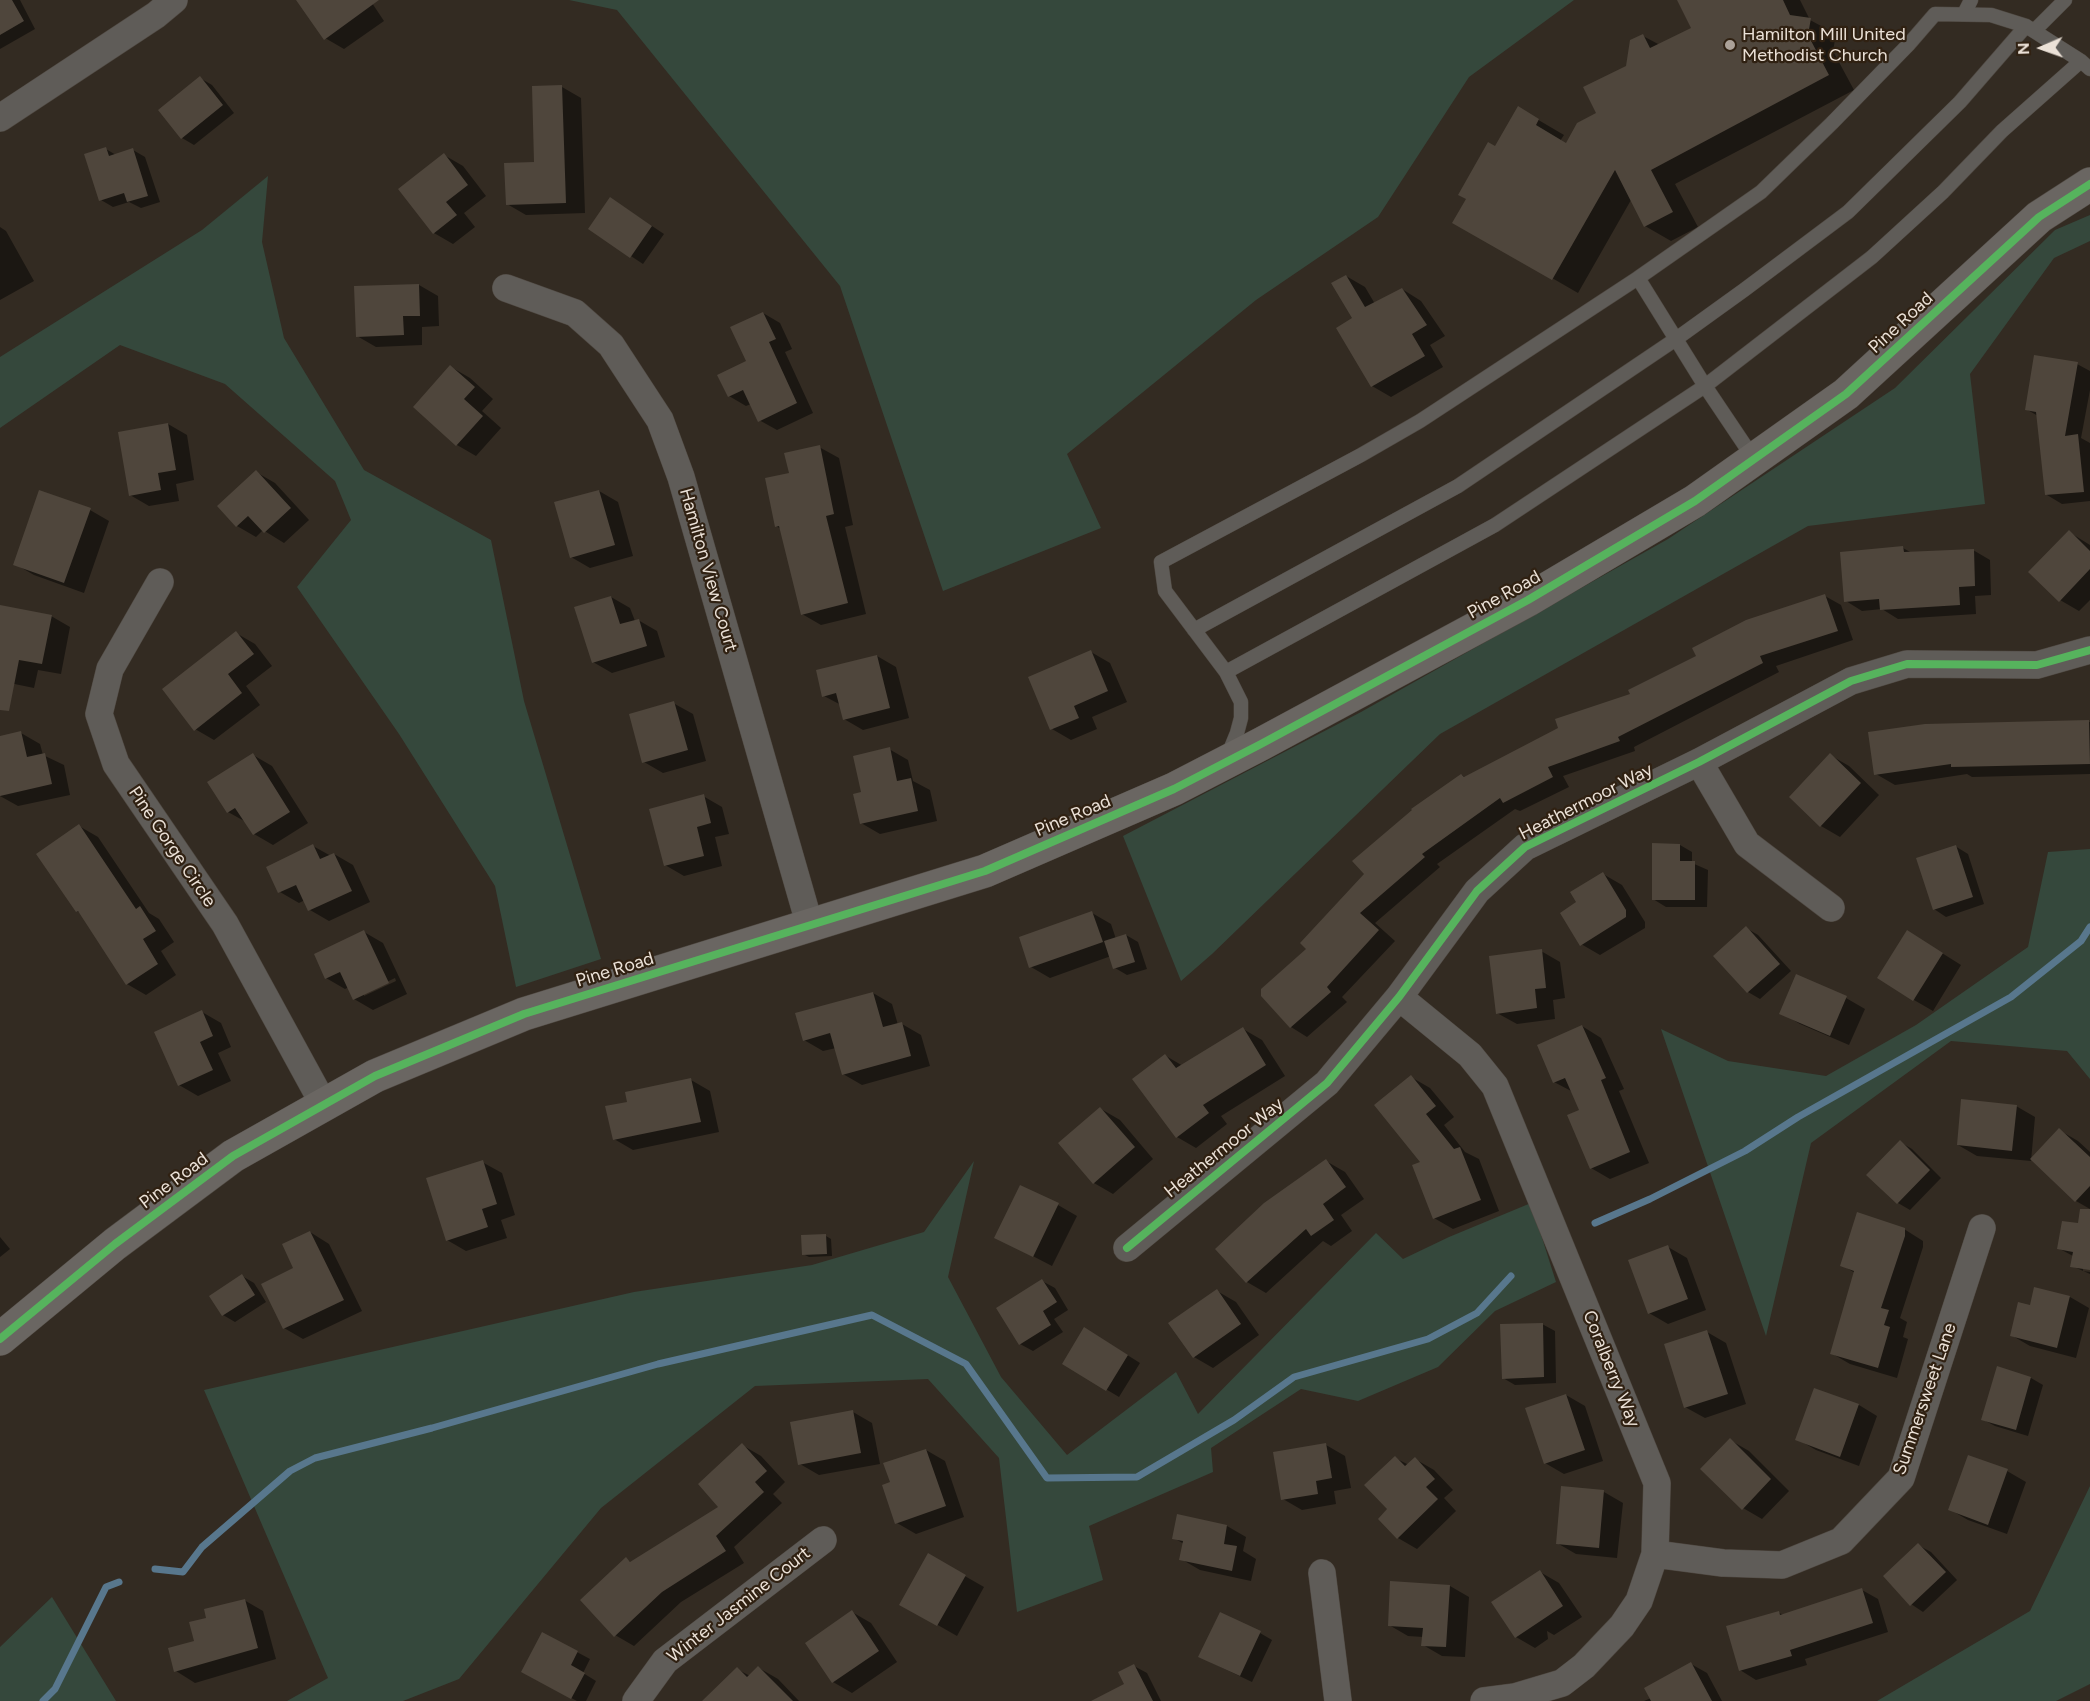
<!DOCTYPE html>
<html>
<head>
<meta charset="utf-8">
<style>
  body { margin:0 }
  #map { position:relative; width:2090px; height:1701px; overflow:hidden; background:#332b22; font-family:Figtree,sans-serif }
  canvas { display:block }
  .north { position:absolute; left:2012px; top:18px; width:60px; height:60px; -webkit-text-stroke:4px #302112; paint-order:stroke; rotate:268deg; font-size:16px; font-weight:700; line-height:24px; text-align:center; color:#ebe1d7 }
  .north::after { content:''; display:block; margin:auto; width:21px; height:27px; background:#ebe1d7; clip-path:polygon(50% 0,100% 100%,50% 72%,0 100%) }
</style>
</head>
<body>
<div id="map">
<canvas width="2090" height="1701"></canvas>
<div class="north">N</div>
</div>
<script>
const ctx = document.querySelector('canvas').getContext('2d');
ctx.lineJoin = 'round';
function paint(path, color) { ctx.fillStyle = color; ctx.fill(path, 'evenodd'); }
const toPath = rows => new Path2D(rows.map(r => 'M' + r).join(''));
function trace(path, color, width, dash) { ctx.strokeStyle = color; ctx.lineWidth = width; ctx.lineCap = dash ? 'butt' : 'round'; ctx.setLineDash(dash || []); ctx.stroke(path); }
function write(font, color, halo, rows, align = 'center') {
  ctx.font = font + ' Figtree,sans-serif'; ctx.lineWidth = 4.5; ctx.setLineDash([]); ctx.textBaseline = 'middle'; ctx.strokeStyle = halo; ctx.fillStyle = color; for (const [text, x, y, turn = 0] of rows) {
    ctx.save(); ctx.translate(x, y); ctx.rotate((+turn || 0) * Math.PI / 180); ctx.textAlign = isNaN(turn) ? turn : align; if (halo) ctx.strokeText(text, 0, 0); ctx.fillText(text, 0, 0); ctx.restore();
  }
}
const green = toPath([
  [569,0,1574,0,1469,77,1378,217,1256,300,1067,454,1101,528,943,591,840,286,617,10],
  [268,176,262,242,284,338,364,470,491,540,524,701,601,959,516,987,495,886,399,734,297,587,351,520,335,481,225,384,120,345,0,428,0,357,202,230],
  [2090,215,2090,241,2054,258,1970,374,1985,504,1808,526,1440,734,1212,954,1181,981,1123,836,1361,712,1668,539,1895,388,2055,230],
  [2090,849,2090,1079,2067,1051,1951,1041,1811,1143,1766,1336,1661,1029,1728,1061,1826,1076,1916,1025,2028,947,2048,852],
  [974,1161,948,1277,1001,1377,1067,1455,1176,1372,1198,1414,1376,1233,1403,1259,1449,1237,1531,1203,1556,1282,1495,1311,1438,1367,1358,1401,1301,1389,1211,1448,1213,1472,1089,1526,1103,1580,1017,1612,999,1458,928,1379,755,1386,601,1508,459,1679,403,1701,287,1701,328,1678,204,1390,634,1292,812,1265,924,1232],
  [2090,1486,2090,1684,2056,1701,1877,1701,2030,1611],
  [52,1597,116,1701,0,1701,0,1647]
]);
const shadow = toPath([
  [0,0,20,0,35,29,0,49],
  [302,0,370,0,384,21,344,49,325,38],
  [1679,0,1800,0,1810,20,1836,34,1833,51,1854,90,1675,184,1698,227,1671,241,1645,226,1631,200,1578,293,1455,222,1518,108,1564,135,1560,141,1566,145,1598,114,1628,67,1643,36,1660,45,1693,29],
  [200,78,212,85,234,113,194,145,182,138],
  [562,87,581,98,585,213,526,215,507,204,536,163],
  [106,149,116,155,133,150,145,157,160,202,141,208,129,202,113,207,101,200],
  [444,155,463,166,486,196,464,213,475,227,453,244,434,233],
  [622,206,664,234,643,264,590,229],
  [0,227,6,231,34,281,0,300],
  [1346,276,1365,287,1375,304,1402,289,1421,301,1445,336,1430,345,1443,367,1391,397,1372,386,1354,319],
  [419,285,438,296,439,326,422,327,422,345,376,347,357,336],
  [763,313,780,323,792,349,785,352,813,413,777,430,759,420,751,404,746,406,729,396,748,362],
  [2077,364,2090,371,2090,390,2081,438,2090,443,2090,501,2062,504,2047,495,2038,416,2026,409],
  [451,367,470,378,493,399,482,411,501,428,476,456,457,445],
  [168,424,187,435,194,480,176,484,179,501,149,506,130,495],
  [819,447,839,458,853,525,845,527,866,614,821,625,802,614,781,529,776,526,791,474],
  [256,472,275,483,309,520,284,543,263,530,256,537,237,526],
  [599,491,618,502,633,556,590,568,571,557],
  [90,510,109,521,84,593,34,575,15,564],
  [2069,532,2090,545,2090,600,2079,611,2060,600],
  [1903,548,1912,553,1973,550,1990,560,1991,595,1975,596,1976,614,1898,619,1882,609,1862,611,1846,601],
  [1825,596,1841,605,1853,640,1776,666,1779,672,1634,747,1635,751,1563,776,1569,787,1520,811,1515,809,1437,864,1440,867,1375,923,1395,941,1342,997,1347,1002,1307,1037,1291,1027,1308,949,1462,775,1466,778],
  [611,597,630,608,635,621,638,620,657,631,665,657,612,673,593,662],
  [0,606,51,616,70,627,61,674,38,670,34,688,0,681],
  [236,633,255,644,272,666,246,686,260,705,214,740,195,729],
  [1091,652,1110,663,1127,702,1092,717,1097,729,1071,740,1052,729],
  [877,656,896,667,909,718,863,730,844,719,841,705,824,696],
  [673,703,693,714,706,761,663,773,644,762],
  [2090,722,2090,774,1972,777,1967,774,1895,785,1876,774,1926,725],
  [21,733,40,744,43,755,64,765,70,795,18,806,0,796,0,738],
  [889,749,908,760,913,781,930,790,937,821,880,834,861,823,863,793],
  [253,755,272,766,308,823,273,845,254,834,246,822,228,812],
  [1830,755,1849,766,1879,795,1840,837,1821,826,1791,797],
  [703,796,722,807,729,834,715,837,722,866,684,876,665,865],
  [79,826,98,837,149,913,159,919,174,942,161,951,176,975,146,995,127,984,82,914,77,911],
  [1653,845,1680,845,1692,852,1692,863,1708,870,1707,907,1666,907,1653,899],
  [313,846,331,856,334,854,353,865,370,902,329,921,310,910,305,900,299,903,280,892],
  [1955,846,1968,854,1984,904,1946,917,1934,909],
  [1603,874,1622,885,1645,922,1645,928,1600,955,1581,944],
  [1092,913,1111,924,1116,939,1126,935,1138,942,1147,969,1127,975,1115,968,1111,956,1050,978,1031,967],
  [1746,928,1758,935,1791,971,1760,999,1748,992],
  [364,932,383,943,407,994,373,1010,354,999,349,987,345,989,326,978],
  [395,978,396,981,364,996,364,993],
  [1926,943,1961,965,1933,1011,1914,1000],
  [1541,951,1560,962,1565,998,1553,1000,1555,1019,1517,1024,1497,1013],
  [873,993,892,1004,898,1025,902,1024,921,1035,930,1066,862,1085,843,1074,836,1048,823,1051,804,1040],
  [1846,998,1865,1009,1849,1045,1800,1024,1781,1013],
  [202,1012,221,1023,231,1047,218,1053,231,1081,198,1096,179,1085],
  [1582,1026,1601,1038,1624,1089,1619,1091,1649,1163,1610,1179,1591,1168,1581,1111,1573,1092,1554,1082],
  [1243,1029,1262,1040,1285,1076,1221,1116,1227,1124,1196,1148,1177,1137,1166,1056,1183,1066],
  [1411,1077,1430,1088,1454,1117,1444,1125,1465,1152,1479,1159,1499,1211,1453,1229,1434,1218,1423,1163],
  [691,1080,710,1091,719,1132,633,1150,614,1139,628,1103],
  [2016,1106,2035,1117,2031,1161,1977,1156,1958,1145],
  [1101,1109,1120,1120,1153,1159,1113,1194,1094,1183],
  [2059,1130,2078,1141,2090,1152,2090,1209,2076,1201],
  [1900,1142,1912,1149,1941,1178,1910,1210,1898,1203],
  [1326,1161,1345,1172,1364,1199,1341,1215,1352,1231,1331,1246,1323,1241,1266,1293,1247,1282,1217,1249],
  [482,1162,502,1173,515,1215,501,1220,507,1238,466,1251,447,1240],
  [1058,1205,1077,1216,1052,1266,996,1237],
  [2090,1227,2090,1269,2083,1268,2083,1271,2090,1272,2090,1274,2072,1266,2073,1256,2058,1248],
  [1904,1229,1923,1241,1923,1247,1900,1318,1907,1322,1903,1337,1908,1339,1897,1378,1850,1364,1831,1353,1855,1273,1842,1265],
  [310,1232,329,1244,362,1311,303,1339,284,1328,295,1269],
  [826,1236,831,1239,832,1256,809,1257,803,1254],
  [0,1237,10,1249,0,1257],
  [1668,1247,1687,1258,1706,1310,1668,1324,1649,1313],
  [242,1276,254,1283,266,1302,235,1322,223,1315],
  [1042,1281,1055,1288,1068,1310,1054,1319,1063,1332,1033,1351,1020,1344],
  [2036,1289,2070,1297,2089,1308,2076,1358,2030,1346,2011,1335,2031,1307],
  [1217,1291,1236,1302,1259,1335,1213,1368,1194,1357],
  [1542,1324,1555,1331,1556,1383,1515,1385,1503,1378],
  [1707,1332,1726,1343,1746,1404,1705,1418,1685,1407],
  [1097,1336,1140,1363,1119,1397,1064,1364],
  [1998,1368,2031,1378,2043,1385,2028,1436,1995,1426,1982,1419],
  [1815,1390,1859,1405,1877,1416,1859,1466,1816,1450,1797,1439],
  [1566,1395,1585,1406,1603,1461,1564,1474,1545,1463],
  [853,1412,872,1423,880,1464,819,1475,800,1464],
  [1730,1440,1749,1451,1789,1491,1762,1519,1743,1508],
  [742,1445,761,1456,785,1482,773,1494,782,1503,734,1547,744,1563,681,1602,634,1646,615,1635,626,1559,632,1563,720,1507],
  [1326,1445,1345,1456,1351,1488,1334,1491,1336,1504,1302,1510,1283,1499],
  [926,1450,945,1461,964,1517,916,1534,897,1523],
  [1969,1457,2007,1471,2026,1482,2007,1534,1968,1520,1949,1509],
  [1395,1458,1409,1465,1415,1459,1434,1470,1453,1490,1444,1498,1456,1511,1417,1549,1398,1538,1389,1509],
  [1604,1492,1623,1503,1617,1558,1576,1554,1557,1543],
  [1178,1516,1227,1526,1246,1537,1243,1551,1256,1559,1251,1581,1200,1570,1181,1559,1184,1544,1174,1538],
  [1918,1545,1931,1552,1957,1580,1923,1612,1911,1604],
  [928,1555,984,1587,957,1636,901,1604],
  [1540,1572,1559,1583,1582,1617,1554,1635,1547,1631,1548,1639,1535,1648,1516,1637],
  [1450,1586,1469,1597,1465,1657,1442,1656,1423,1645,1423,1637,1408,1636,1389,1625],
  [1862,1590,1878,1599,1888,1632,1805,1659,1807,1665,1756,1680,1740,1670,1779,1613,1784,1615],
  [244,1600,263,1611,276,1659,195,1683,176,1671,196,1643],
  [852,1612,871,1623,897,1662,852,1693,833,1682],
  [1260,1633,1272,1640,1252,1682,1212,1663],
  [543,1634,590,1659,583,1673,596,1681,586,1701,577,1701,535,1679],
  [1691,1664,1707,1673,1722,1701,1644,1701,1651,1698],
  [1134,1666,1147,1673,1161,1701,1097,1701,1126,1685],
  [759,1668,778,1679,799,1701,711,1701,737,1669,750,1676]
]);
const stream = toPath([
  [1595,1223,1650,1199,1745,1151,1798,1117,2011,997,2081,941,2090,927],
  [155,1569,183,1572,202,1547,290,1471,315,1458,432,1428,658,1364,872,1315,966,1364,1047,1478,1137,1477,1234,1420,1294,1377,1428,1339,1477,1313,1511,1276],
  [43,1701,55,1689,106,1587,119,1582]
]);
const building = toPath([
  [0,0,12,0,24,21,0,35],
  [296,0,379,0,324,40],
  [1677,0,1783,0,1790,15,1811,18,1808,35,1829,75,1651,170,1673,212,1644,227,1615,170,1552,280,1452,223,1466,199,1458,195,1488,142,1495,146,1518,106,1539,119,1536,125,1566,143,1577,123,1596,113,1583,87,1626,66,1630,40,1643,34,1650,48,1691,28],
  [200,76,223,105,181,139,158,110],
  [562,85,566,203,506,205,504,163,534,162,532,86],
  [106,147,109,156,133,148,148,196,127,202,124,193,99,201,84,154],
  [444,153,468,185,446,202,457,215,433,234,398,189],
  [610,197,652,226,630,258,588,229],
  [1346,275,1365,307,1402,288,1427,325,1412,334,1425,356,1371,387,1336,328,1352,318,1331,283],
  [419,284,420,316,403,316,404,335,356,337,354,286],
  [763,312,776,339,769,342,797,403,758,422,743,390,728,397,717,375,746,361,730,327],
  [2034,355,2078,362,2065,436,2078,434,2084,492,2045,495,2036,412,2025,410],
  [450,365,475,387,464,399,483,416,456,446,413,407],
  [168,423,176,470,158,473,161,490,129,496,118,432],
  [820,445,834,514,826,516,848,603,801,615,779,526,775,527,765,478,789,473,784,453],
  [256,470,291,508,264,533,248,516,236,527,217,506],
  [39,490,91,508,64,583,13,565],
  [599,490,615,545,570,558,554,502],
  [2069,530,2090,551,2090,569,2059,602,2028,572],
  [1903,546,1904,552,1974,549,1975,586,1959,587,1960,605,1880,610,1879,599,1844,602,1840,552],
  [1825,594,1838,631,1760,656,1763,663,1618,737,1620,741,1548,767,1553,777,1503,803,1500,798,1422,854,1425,857,1360,913,1379,930,1327,987,1331,992,1290,1028,1261,996,1261,989,1306,949,1300,943,1364,874,1352,861,1412,810,1411,809,1461,774,1464,777,1558,728,1555,719,1630,694,1628,690,1696,656,1692,648,1746,620],
  [611,596,620,624,639,619,647,646,592,663,574,607],
  [0,605,52,615,42,664,19,660,9,711,0,710],
  [236,631,254,654,228,674,242,693,194,731,162,689],
  [1091,650,1108,691,1074,706,1079,718,1050,730,1028,677],
  [877,655,890,708,843,720,836,693,822,697,816,670],
  [674,701,688,750,642,763,629,714],
  [2089,720,2090,764,1951,767,1951,764,1874,775,1868,732,1925,724],
  [21,731,27,757,45,753,52,784,0,796,0,736],
  [890,747,897,781,911,778,918,811,860,824,853,794,861,792,853,756],
  [253,753,290,812,253,835,235,808,227,813,207,782],
  [1830,753,1861,783,1820,827,1789,797],
  [704,794,711,823,697,827,704,856,664,866,649,809],
  [79,824,136,909,140,906,156,931,143,939,158,964,126,985,78,911,76,912,36,854],
  [1652,843,1680,844,1680,861,1695,861,1695,900,1652,900],
  [313,844,320,859,334,853,352,891,308,911,296,885,278,893,266,867],
  [1956,845,1973,897,1933,910,1916,858],
  [1603,872,1626,910,1626,917,1580,946,1560,913,1576,902,1570,892],
  [1092,911,1103,942,1029,968,1019,937],
  [1746,926,1780,964,1747,993,1713,956],
  [364,930,389,983,353,1000,340,972,325,979,314,954],
  [1907,930,1943,953,1913,1001,1877,978],
  [1126,934,1135,962,1113,969,1104,941],
  [1542,949,1546,988,1535,989,1537,1008,1496,1014,1489,956],
  [1796,974,1847,996,1830,1036,1779,1014],
  [873,992,883,1027,902,1022,911,1056,842,1075,830,1033,803,1041,795,1013],
  [202,1010,213,1036,200,1042,213,1070,178,1086,154,1032],
  [1582,1025,1606,1078,1601,1080,1630,1152,1590,1169,1567,1115,1579,1110,1565,1078,1553,1083,1537,1045],
  [1243,1027,1266,1065,1203,1105,1209,1113,1176,1138,1132,1079,1165,1054,1176,1068],
  [1411,1075,1436,1106,1426,1114,1454,1149,1460,1147,1481,1200,1433,1219,1412,1165,1420,1162,1374,1105],
  [691,1078,701,1122,613,1140,605,1106,627,1102,625,1092],
  [1961,1099,2017,1105,2012,1151,1957,1145],
  [1100,1107,1135,1147,1093,1184,1058,1143],
  [2059,1128,2090,1157,2090,1186,2075,1202,2030,1159],
  [1900,1140,1930,1170,1897,1204,1866,1175],
  [1326,1159,1346,1187,1323,1204,1334,1220,1311,1236,1306,1229,1246,1283,1215,1249,1264,1203],
  [483,1160,497,1204,482,1209,488,1227,446,1241,426,1178],
  [1020,1185,1059,1203,1033,1257,994,1238],
  [2080,1209,2090,1209,2090,1270,2070,1267,2073,1252,2057,1249,2062,1221,2078,1223],
  [1857,1212,1905,1228,1905,1236,1881,1308,1889,1310,1884,1325,1890,1327,1878,1368,1830,1354,1854,1271,1840,1266],
  [310,1231,344,1300,283,1329,261,1284,293,1268,282,1244],
  [826,1234,827,1254,802,1255,801,1235],
  [1668,1245,1688,1299,1648,1314,1628,1260],
  [242,1274,255,1295,222,1316,209,1296],
  [1042,1279,1057,1302,1043,1311,1051,1325,1019,1345,996,1308],
  [2034,1287,2070,1296,2057,1348,2010,1336,2018,1302,2030,1305],
  [1217,1289,1241,1324,1193,1358,1168,1323],
  [1543,1323,1544,1377,1502,1379,1500,1324],
  [1084,1327,1128,1355,1106,1391,1062,1364],
  [1707,1330,1728,1394,1684,1408,1664,1344],
  [1997,1366,2031,1377,2016,1430,1981,1420],
  [1814,1388,1859,1404,1840,1457,1795,1440],
  [1566,1394,1585,1450,1544,1464,1525,1408],
  [853,1410,861,1453,798,1465,790,1422],
  [1730,1438,1771,1479,1742,1510,1700,1469],
  [742,1443,767,1471,755,1482,764,1492,716,1536,726,1551,662,1592,614,1637,580,1600,626,1557,630,1562,718,1507,698,1484],
  [1326,1443,1332,1478,1316,1481,1318,1494,1281,1500,1273,1452],
  [926,1449,946,1506,895,1524,882,1485,890,1482,883,1463],
  [1968,1455,2008,1469,1988,1525,1948,1510],
  [1395,1456,1405,1466,1415,1457,1435,1479,1426,1487,1438,1499,1397,1539,1378,1519,1387,1509,1364,1485],
  [1561,1486,1604,1490,1599,1548,1556,1544],
  [1177,1514,1227,1525,1224,1544,1237,1546,1232,1571,1179,1560,1183,1541,1172,1539],
  [1918,1543,1946,1572,1910,1606,1883,1576],
  [928,1553,966,1575,937,1626,899,1605],
  [1540,1570,1563,1606,1515,1638,1491,1602],
  [1390,1581,1450,1585,1446,1647,1421,1646,1423,1628,1388,1626],
  [1862,1588,1873,1623,1790,1650,1792,1656,1739,1671,1726,1626,1779,1611,1780,1615],
  [245,1599,258,1648,174,1672,168,1648,194,1641,189,1622,206,1618,204,1609],
  [852,1610,879,1651,832,1683,805,1643],
  [1220,1612,1261,1631,1240,1676,1198,1657],
  [542,1632,578,1651,571,1665,585,1673,571,1699,521,1672],
  [1691,1662,1712,1701,1651,1701,1644,1688],
  [1134,1664,1153,1701,1091,1701,1124,1684,1118,1672],
  [758,1666,793,1701,702,1701,737,1667,747,1677]
]);
const lane = toPath([
  [1964,14,1971,0],
  [2034,31,2065,0],
  [1638,278,1761,192,1832,123,1909,44,1935,14,1991,15,2026,26,2081,61,2090,69],
  [1194,630,1458,486,1676,339,1744,290,1848,212,1960,102,2026,26],
  [1226,672,1495,525,1705,386,1872,257,1943,192,2002,131,2081,61],
  [1228,755,1237,733,1241,718,1241,702,1226,672,1165,591,1161,562,1361,455,1420,421,1638,278,1705,386,1754,459]
]);
const street = toPath([
  [0,118,156,15,174,0],
  [506,288,575,313,611,345,660,420,681,477,810,926],
  [160,582,110,669,99,714,116,764,225,924,324,1105],
  [1699,762,1747,844,1831,908],
  [1399,997,1470,1055,1495,1086,1657,1483,1655,1554,1639,1601,1622,1626,1584,1666,1562,1683,1515,1697,1484,1701],
  [1127,1248,1327,1083,1399,997,1477,891,1525,847,1699,762,1851,681,1907,664,2037,665,2090,650],
  [1655,1554,1723,1563,1782,1565,1841,1541,1901,1478,1982,1228],
  [1322,1573,1338,1701],
  [636,1701,665,1661,823,1540]
]);
const secondary = toPath([
  [0,1339,115,1244,233,1156,375,1076,524,1014,985,871,1174,789,1261,744,1528,600,1695,501,1846,394,2039,217,2090,184]
]);
const cycleway = toPath([
  [1127,1248,1327,1083,1399,997,1477,891,1525,847,1699,762,1851,681,1907,664,2037,665,2090,650],
  [0,1339,115,1244,233,1156,375,1076,524,1014,985,871,1174,789,1261,744,1528,600,1695,501,1846,394,2039,217,2090,184]
]);
const markers = [
  [1730,45,6,"#aba198"]
];
const poiNames = [
  ["Hamilton Mill United",1742,35],
  ["Methodist Church",1742,56]
];
const streetNames = [
  ["Pine Road",1901,323,-43],
  ["Hamilton View Court",708,570,74],
  ["Pine Road",1504,595,-29],
  ["Heathermoor Way",1586,802,-27],
  ["Pine Road",1073,816,-23],
  ["Pine Gorge Circle",172,847,56],
  ["Pine Road",615,970,-17],
  ["Heathermoor Way",1224,1148,-39],
  ["Pine Road",174,1181,-37],
  ["Coralberry Way",1611,1369,68],
  ["Summersweet Lane",1925,1399,-71],
  ["Winter Jasmine Court",739,1605,-38]
];
paint(green, '#35483c');
paint(shadow, '#0007');
trace(stream, '#58778d', 7);
paint(building, '#4f463c');
trace(lane, '#4f4841', 15);
trace(street, '#4f4841', 28);
trace(secondary, '#4f4841', 34);
trace(lane, '#5f5c58', 14);
trace(street, '#5f5c58', 27);
trace(secondary, '#6a6662', 33);
trace(cycleway, '#56b35d', 8);
for (const [x, y, r, color] of markers) { const dot = new Path2D(); dot.arc(x, y, r, 0, 2 * Math.PI); ctx.fillStyle = color; ctx.fill(dot); trace(dot, '#302112', 2); }
write('18px', '#ebe1d7', '#302112', poiNames, 'left');
write('18px', '#ebe1d7', '#302112', streetNames);
</script>
</body>
</html>
